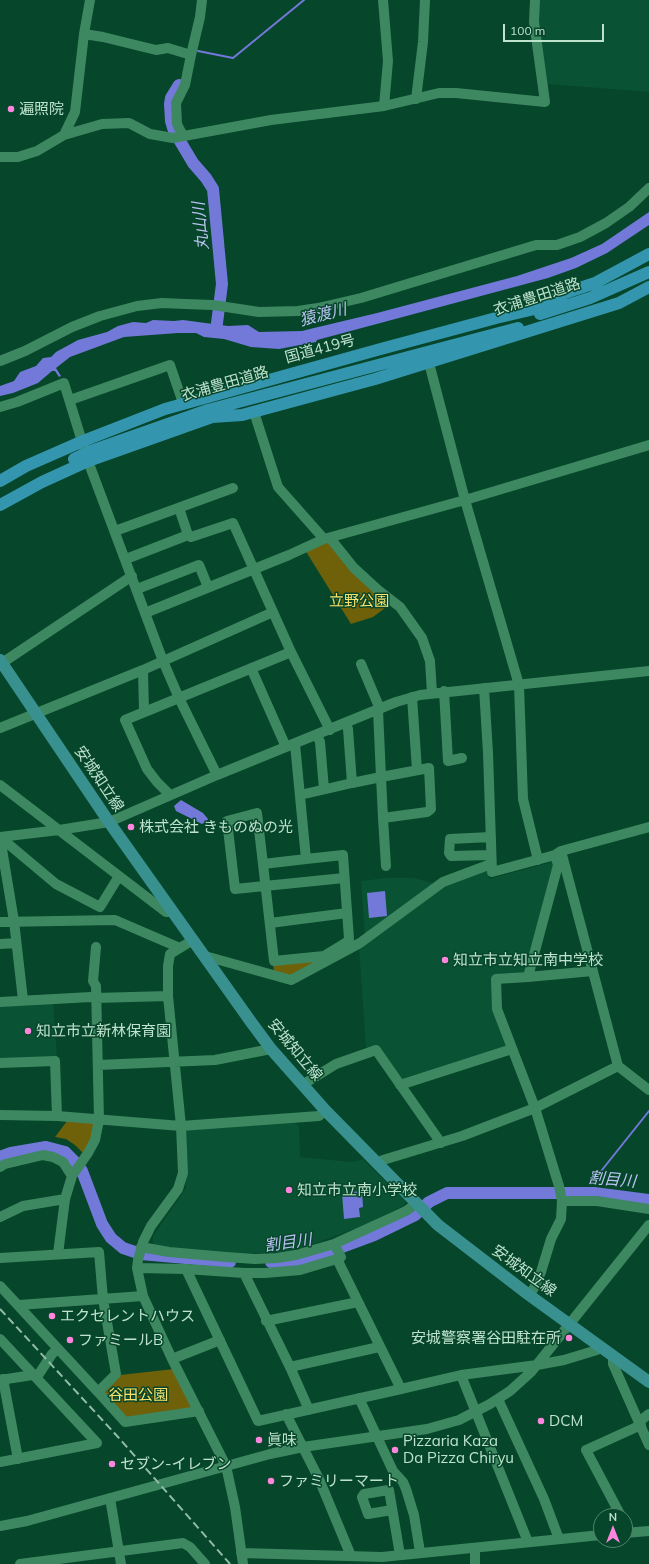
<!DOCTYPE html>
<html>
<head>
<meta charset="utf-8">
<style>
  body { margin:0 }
  #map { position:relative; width:649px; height:1564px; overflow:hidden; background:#06462a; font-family:Mulish,sans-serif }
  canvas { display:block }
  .north { position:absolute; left:593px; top:1508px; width:40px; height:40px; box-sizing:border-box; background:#06462a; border:1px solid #50846b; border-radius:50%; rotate:0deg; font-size:11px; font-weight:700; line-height:16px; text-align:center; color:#bee2cc }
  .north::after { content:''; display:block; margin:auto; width:14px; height:18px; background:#ff85df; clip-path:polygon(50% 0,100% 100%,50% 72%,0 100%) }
  .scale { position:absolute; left:503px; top:24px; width:101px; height:18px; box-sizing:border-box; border:2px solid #bee2cc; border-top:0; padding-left:5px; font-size:12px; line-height:14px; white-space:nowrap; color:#bee2cc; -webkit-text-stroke:3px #06462a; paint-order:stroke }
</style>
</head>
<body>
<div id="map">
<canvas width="649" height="1564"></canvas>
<div class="north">N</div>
<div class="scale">100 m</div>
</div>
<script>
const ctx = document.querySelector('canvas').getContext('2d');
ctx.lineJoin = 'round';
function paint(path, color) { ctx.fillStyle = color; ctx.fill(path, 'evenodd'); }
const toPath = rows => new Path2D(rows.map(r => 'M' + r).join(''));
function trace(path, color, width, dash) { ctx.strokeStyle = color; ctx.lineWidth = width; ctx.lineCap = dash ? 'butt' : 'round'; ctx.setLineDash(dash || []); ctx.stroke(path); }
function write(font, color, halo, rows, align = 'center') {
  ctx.font = font + ' Mulish,"Noto Sans JP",sans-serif'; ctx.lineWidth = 3; ctx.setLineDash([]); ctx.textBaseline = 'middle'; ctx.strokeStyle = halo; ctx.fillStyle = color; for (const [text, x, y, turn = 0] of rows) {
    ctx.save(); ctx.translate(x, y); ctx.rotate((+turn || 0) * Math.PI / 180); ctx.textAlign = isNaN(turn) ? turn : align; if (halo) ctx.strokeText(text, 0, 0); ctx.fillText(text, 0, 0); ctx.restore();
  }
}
const built = toPath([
  [538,0,649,0,649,92,548,84,544,76,537,21],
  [552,862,555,864,526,972,493,976,509,1048,401,1082,374,1046,366,1048,359,947,445,884,489,869,489,879],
  [386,878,414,878,436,884,365,937,361,881],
  [53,1001,57,1057,0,1060,0,1005],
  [295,1122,299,1127,300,1157,352,1162,363,1159,406,1202,403,1206,360,1227,292,1252,226,1254,153,1246,153,1236,186,1188,186,1130]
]);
const green = toPath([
  [329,540,389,601,389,605,373,617,351,624,305,550],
  [323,958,289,976,274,973,273,963],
  [67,1121,91,1122,94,1125,91,1140,83,1153,75,1145,66,1139,55,1137],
  [174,1369,192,1406,190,1410,128,1419,104,1393,120,1375]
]);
const water = toPath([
  [649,212,649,225,607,253,576,268,548,278,317,340,316,342,279,349,251,347,224,339,204,337,196,333,178,333,124,337,70,357,56,368,61,376,59,377,55,371,52,371,38,383,13,393,0,396,0,386,14,381,20,372,36,366,43,358,51,357,56,352,78,340,107,332,118,326,133,322,146,323,153,320,174,321,183,320,228,326,248,325,259,332,302,331,314,328,377,313,517,276,571,258,602,244],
  [181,800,203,813,208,819,207,821,202,824,176,811,174,806],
  [385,891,387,916,369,918,367,893],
  [362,1191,363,1207,359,1208,360,1217,344,1219,342,1193]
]);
const stream = toPath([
  [198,51,233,58,304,0],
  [594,1180,649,1111],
  [593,1189,594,1193]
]);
const river = toPath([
  [179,85,171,98,170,104,171,121,174,131,193,163,206,178,213,189,222,284,216,331],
  [0,1157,11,1153,46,1147,65,1152,75,1162,82,1171,102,1224,111,1238,123,1248,141,1254,230,1262],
  [271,1262,290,1261,312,1258,374,1235,415,1215,429,1202,447,1193,594,1193,649,1200]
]);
const minor = toPath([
  [383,0,388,61,384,106],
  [84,34,103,37,156,50,168,48,191,55,200,17,202,0],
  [416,99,423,42,425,0],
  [64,135,102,124,129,123,150,134,173,138,271,120,384,106,439,93,456,93,545,102,534,22,535,0],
  [183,136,177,124,176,103,185,85,191,55],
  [0,157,18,157,37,151,64,135,75,112,84,34,90,0],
  [0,361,25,351,72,327,100,316,137,306,162,303,185,304,213,305,259,312,298,311,318,308,361,298,536,245,557,245,580,237,606,223,629,207,649,188],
  [429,363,465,500,519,685,523,799,538,860],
  [70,400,170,365,182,400],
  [0,407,17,402,64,383,88,461,163,661,179,698,217,775],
  [254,412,278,487,324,539],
  [179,508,188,535],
  [115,531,233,488],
  [330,538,354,568,378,590,400,607,422,638,430,661,432,693],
  [126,559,188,535,191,537,233,523,291,652,330,730],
  [137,589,199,565,208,587],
  [145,613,289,555,324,539,465,500,649,445],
  [2,663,132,576],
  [361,664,380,709],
  [251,668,286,747],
  [143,670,144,712],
  [484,688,488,753,492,872,555,855,561,851,649,827],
  [444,691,448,761,462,758],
  [412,697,417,770],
  [346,723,348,729,352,783],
  [0,728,143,670,273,612],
  [317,735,320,742,324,789],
  [295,744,306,859,343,855,349,939,347,942,324,956,274,961,263,864,306,859],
  [0,785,166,912,173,912],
  [170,795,157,782,147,769,125,720,291,652],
  [300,795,352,783,381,777,429,768,431,809,427,812,383,818,381,777,378,710],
  [383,818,386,866],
  [0,837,59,830,109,822,217,775,396,702,420,695,649,671],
  [0,837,14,921,23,1000],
  [0,837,56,884,100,907,119,876],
  [491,837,450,839,449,853,451,856,491,855],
  [561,851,618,1066,649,1090],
  [263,864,257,813,227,821,235,889,344,878],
  [0,922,115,920,180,948],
  [270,923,347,913],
  [193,940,170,954,168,966,168,996,181,1126,183,1173,178,1189,151,1226,143,1242,138,1260,137,1268,143,1296,172,1359,226,1466,235,1507,243,1564],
  [0,944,16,943],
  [205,956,291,980,360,943,443,882,491,864],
  [528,977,593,971],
  [0,1002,91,997,95,998,168,996],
  [0,1063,55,1061,57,1116],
  [98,1065,215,1060,271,1049],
  [302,1085,336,1064,376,1050,441,1143],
  [400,1085,512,1049],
  [0,1115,57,1116,181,1126,319,1116,325,1110],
  [377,1164,383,1160,462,1136,535,1108,618,1066],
  [0,1167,5,1164,43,1155,53,1157,63,1162,72,1176],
  [562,1201,597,1201,649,1209],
  [0,1217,23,1206,65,1199],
  [334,1244,341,1257,337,1259,401,1389],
  [141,1247,169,1252,226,1257,255,1259,277,1258,296,1255,334,1244,406,1211,417,1203],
  [58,1254,65,1199,72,1176,88,1153,95,1140,99,1120,96,986,93,981,96,947],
  [0,1258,99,1252,103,1299,116,1374,98,1392,0,1286],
  [137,1268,186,1269,244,1273,265,1273,300,1270,337,1259],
  [186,1269,258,1421,401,1389,461,1375,537,1365,564,1360,597,1350,600,1346],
  [244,1273,290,1367,309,1410],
  [529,1295,534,1288,541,1272,551,1239,561,1219,562,1201,559,1186,535,1108,497,1009,496,979,528,977,558,865,555,855],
  [19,1305,143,1296],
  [266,1321,358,1302],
  [0,1339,97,1443,0,1462],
  [613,1355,613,1364,649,1445],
  [172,1359,220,1340],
  [290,1367,379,1347],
  [461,1375,528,1542],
  [3,1379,18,1459],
  [0,1380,39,1374,52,1354,58,1349],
  [98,1392,125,1422,199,1411],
  [359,1398,393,1471,403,1482,406,1489,414,1515,420,1552],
  [498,1399,544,1499,559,1539],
  [286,1414,319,1479,351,1556],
  [640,1421,649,1414],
  [110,1498,121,1564],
  [392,1510,368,1514,362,1497,364,1494,389,1490,400,1555],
  [621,1516,586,1450,641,1425],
  [625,1523,630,1532],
  [0,1526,27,1521,270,1454,303,1447,427,1429,459,1420,490,1404,510,1391,531,1372,649,1225],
  [625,1533,649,1531],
  [241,1553,382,1557,601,1535],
  [20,1564,183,1543,190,1547,205,1564],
  [475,1564,475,1548]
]);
const major = toPath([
  [0,660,109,822,251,1022,271,1049,325,1110,438,1225,529,1295,649,1382]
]);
const highway = toPath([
  [540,314,590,298,649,272],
  [74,459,91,451,208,410,518,328],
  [0,481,26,466,83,441,165,409,377,350,496,318,543,307,565,293,595,283,649,254],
  [0,505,42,482,88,461,212,417,242,415,375,379,619,303,649,287]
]);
const rail = toPath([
  [0,1309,118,1437,230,1564]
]);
const markers = [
  [11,109,4,"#ff85df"],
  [131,827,4,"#ff85df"],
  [445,960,4,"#ff85df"],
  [28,1031,4,"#ff85df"],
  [289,1190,4,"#ff85df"],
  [52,1316,4,"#ff85df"],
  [569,1338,4,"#ff85df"],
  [70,1340,4,"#ff85df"],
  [541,1421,4,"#ff85df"],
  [259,1440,4,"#ff85df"],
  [395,1450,4,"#ff85df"],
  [112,1464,4,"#ff85df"],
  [271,1481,4,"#ff85df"]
];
const poiNames = [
  ["遍照院",19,109],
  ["株式会社 きものぬの光",139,827],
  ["知立市立知立南中学校",453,960],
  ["知立市立新林保育園",36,1031],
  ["知立市立南小学校",297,1190],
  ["エクセレントハウス",60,1316],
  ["安城警察署谷田駐在所",561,1338,"right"],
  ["ファミールB",78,1340],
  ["DCM",549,1421],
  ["眞味",267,1440],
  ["Pizzaria Kaza",403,1441],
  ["Da Pizza Chiryu",403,1458],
  ["セブン-イレブン",120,1464],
  ["ファミリーマート",279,1481]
];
const streetNames = [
  ["衣浦豊田道路",537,297,-18],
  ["国道419号",320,349,-15],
  ["衣浦豊田道路",225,384,-16],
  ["安城知立線",99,779,56],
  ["安城知立線",295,1050,50],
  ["安城知立線",524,1271,36]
];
const parkNames = [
  ["立野公園",359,601],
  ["谷田公園",138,1395]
];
const waterNames = [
  ["丸山川",201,226,-95],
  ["猿渡川",323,315,-14],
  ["割目川",612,1180,5],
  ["割目川",288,1243,-8]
];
paint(built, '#095233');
paint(green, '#6f600a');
paint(water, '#7279d9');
trace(stream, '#7279d9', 2);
trace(river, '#7279d9', 12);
trace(minor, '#3d8861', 10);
trace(major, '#38908f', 12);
trace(highway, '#3496ae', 12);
trace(rail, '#92bca5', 2, [8, 4]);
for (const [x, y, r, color] of markers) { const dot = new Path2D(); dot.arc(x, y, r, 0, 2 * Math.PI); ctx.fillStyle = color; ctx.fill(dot); trace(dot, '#06462a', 1.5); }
write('15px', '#bee2cc', '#06462a', poiNames, 'left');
write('15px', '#bee2cc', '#06462a', streetNames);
write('15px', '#f9e26d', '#06462a', parkNames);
write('italic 16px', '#bbc2f3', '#06462a', waterNames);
</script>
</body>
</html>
